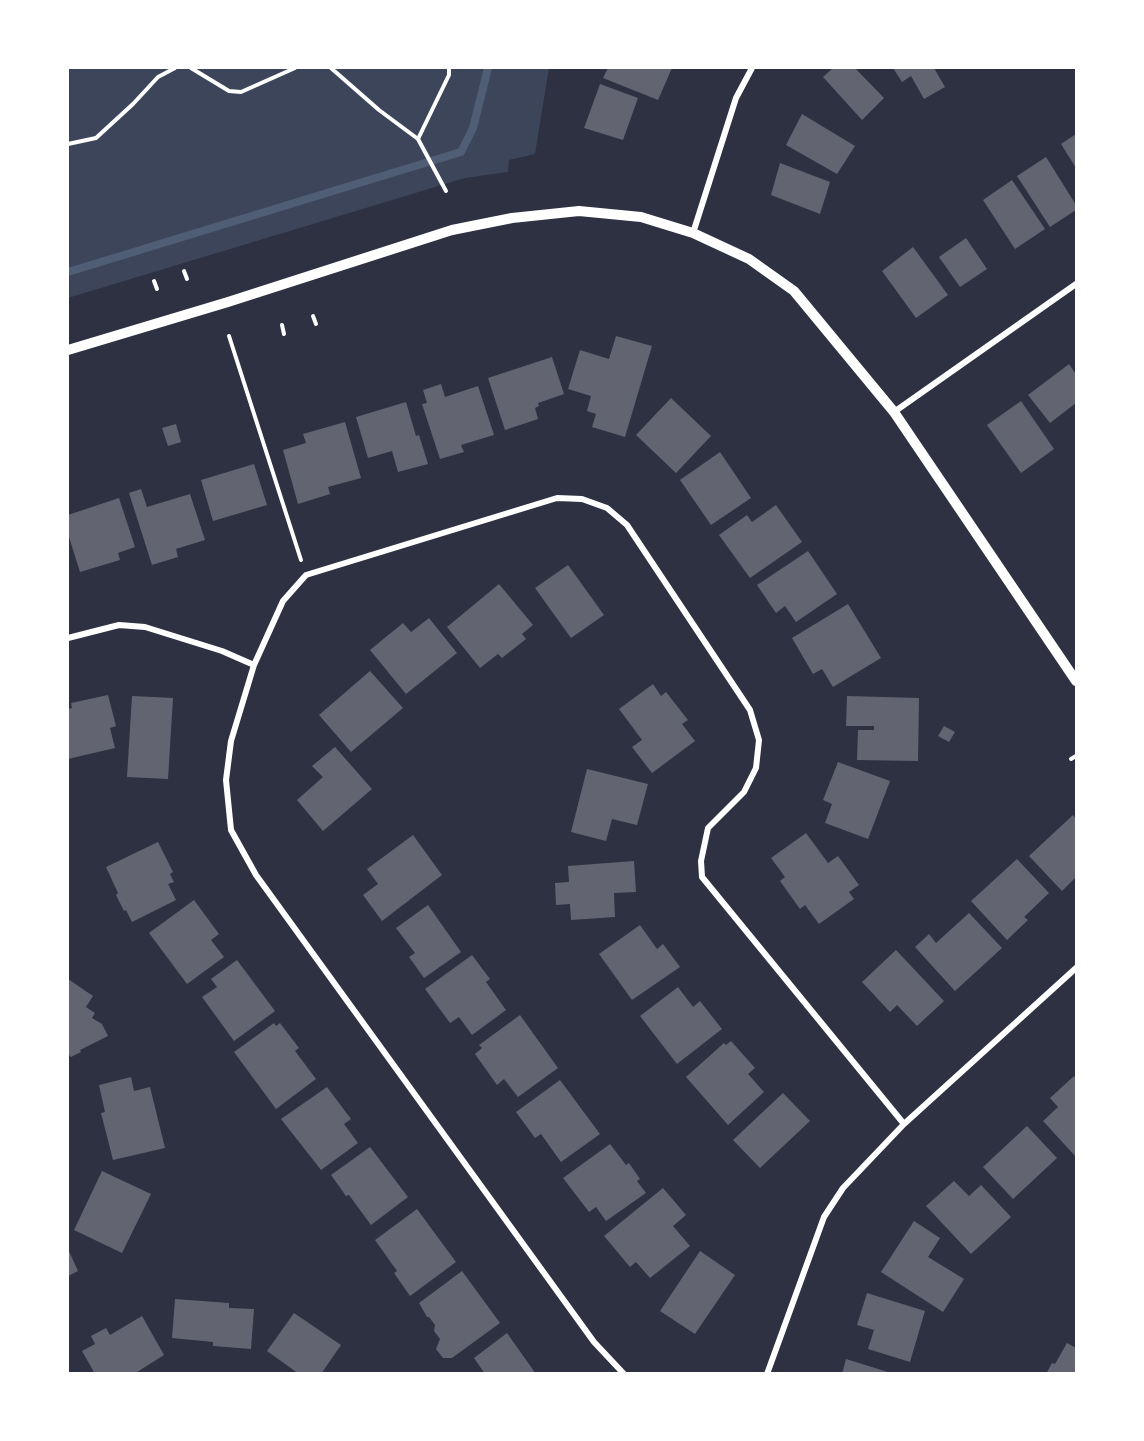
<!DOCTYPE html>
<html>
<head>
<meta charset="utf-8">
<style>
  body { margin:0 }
  #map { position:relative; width:1144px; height:1441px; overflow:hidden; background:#2d3142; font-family:Cabin,sans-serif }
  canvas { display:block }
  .frame { position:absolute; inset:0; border:69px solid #fff; pointer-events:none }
</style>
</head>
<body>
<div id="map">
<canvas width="1144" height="1441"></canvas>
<div class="frame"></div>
</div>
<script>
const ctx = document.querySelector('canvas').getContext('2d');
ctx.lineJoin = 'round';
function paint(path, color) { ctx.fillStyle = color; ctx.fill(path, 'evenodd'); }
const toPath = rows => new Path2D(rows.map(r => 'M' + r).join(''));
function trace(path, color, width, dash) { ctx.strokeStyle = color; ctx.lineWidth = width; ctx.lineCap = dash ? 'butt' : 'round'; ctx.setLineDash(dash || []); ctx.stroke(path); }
const green = toPath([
  [68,68,549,68,535,154,509,160,508,172,465,178,68,298]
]);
const stream = toPath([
  [68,272,461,152,473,128,488,68]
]);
const building = toPath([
  [608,68,672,68,658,100,603,78],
  [833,68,855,68,884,98,862,120,823,77],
  [893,68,934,68,945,87,924,99,911,76,902,82],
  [600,84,638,98,623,140,584,128],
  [802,114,855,146,837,174,786,145],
  [1076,134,1076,168,1061,144],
  [1046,157,1076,205,1076,210,1050,227,1017,176],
  [780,163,830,182,820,214,771,195],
  [1012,180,1045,229,1015,249,983,200],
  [966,238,987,269,960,287,939,257],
  [913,247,948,295,916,318,882,271],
  [616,336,652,346,625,437,592,427,596,414,587,411,591,396,568,389,580,350,609,359],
  [552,357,564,394,538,403,539,406,535,408,538,419,505,430,488,378],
  [1069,364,1076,374,1076,403,1050,423,1028,395],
  [441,384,445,397,478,386,494,435,461,445,464,452,440,459,422,404,427,403,423,390],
  [671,398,711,436,676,473,636,435],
  [1021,401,1054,449,1021,473,987,425],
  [406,402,416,436,419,435,428,464,398,472,392,451,368,458,356,417],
  [345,422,361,478,328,487,330,494,298,504,283,450,306,443,303,434],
  [176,424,181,442,168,446,162,428],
  [720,452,751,498,711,525,680,480],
  [254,464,267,505,213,521,201,480],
  [141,489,147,507,190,494,205,540,176,549,178,557,152,565,129,493],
  [119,498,135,547,118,553,120,560,80,572,68,534,68,515],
  [776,505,802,542,750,578,719,535,747,515,752,522],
  [808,551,837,594,796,622,785,606,776,613,757,585],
  [568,565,604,615,571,638,535,588],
  [499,584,533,625,522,634,526,639,502,658,498,654,480,668,447,627],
  [848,604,881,658,833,687,822,669,813,674,792,638],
  [429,618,457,653,406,694,370,650,403,623,411,632],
  [370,671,403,708,351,752,319,715],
  [653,684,661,696,666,692,688,720,682,724,695,741,652,773,632,747,642,740,619,709],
  [108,695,116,726,110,728,115,748,68,759,68,709,72,708,71,703],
  [132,696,173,698,168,779,127,777],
  [847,696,919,698,918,761,857,760,858,730,874,730,874,726,846,726],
  [944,726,955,732,949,742,938,736],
  [335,747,372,789,323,831,297,800,323,777,312,766],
  [838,762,890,781,868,839,825,823,832,804,823,800],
  [587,769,648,784,637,825,612,819,606,841,571,832],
  [1073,815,1076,819,1076,877,1062,891,1029,856],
  [806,833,828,863,838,856,859,885,849,892,854,899,819,924,805,905,800,909,780,881,785,877,771,858],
  [413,835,442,875,382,921,363,895,378,884,367,869],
  [158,842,173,872,170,874,174,882,168,884,176,900,132,922,126,910,124,911,116,895,118,893,106,867],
  [1017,859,1049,893,1024,917,1028,920,1007,940,971,901],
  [634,861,636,892,614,893,615,917,571,920,570,904,556,905,555,883,569,882,568,866],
  [194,900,219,934,211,940,224,957,187,984,149,933],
  [428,905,461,952,424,978,409,957,415,953,396,928],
  [969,913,1002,948,955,991,915,947,929,934,936,943],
  [640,925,657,949,663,944,680,967,632,1000,599,954],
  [896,950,944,1001,917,1026,897,1005,890,1012,862,982],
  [472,955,490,979,486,982,506,1010,472,1035,459,1017,450,1023,425,989],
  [237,960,275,1011,234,1041,202,997,217,987,211,979],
  [68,979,93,996,86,1007,95,1013,92,1018,102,1024,108,1036,80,1050,81,1052,71,1057,68,1054],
  [678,987,693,1007,700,1001,722,1029,677,1064,640,1016],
  [520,1015,558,1068,518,1097,504,1079,497,1085,475,1054,482,1048,479,1045],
  [274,1023,276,1026,280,1023,299,1048,295,1051,316,1079,276,1109,234,1052],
  [731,1041,755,1068,748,1074,764,1092,728,1125,686,1077,724,1043,726,1045],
  [1074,1076,1076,1079,1076,1157,1043,1121,1058,1107,1050,1098],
  [131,1077,134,1091,150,1087,165,1148,113,1160,101,1113,105,1112,99,1085],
  [560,1080,600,1134,561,1162,541,1134,535,1138,516,1112],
  [327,1087,351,1119,344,1124,358,1143,321,1170,281,1119],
  [783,1093,810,1121,760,1168,733,1140],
  [1027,1126,1057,1158,1013,1199,983,1167],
  [610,1144,626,1165,629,1163,640,1179,637,1181,646,1193,606,1221,596,1207,589,1212,563,1178],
  [370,1147,408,1197,371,1225,349,1195,346,1196,331,1175],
  [102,1171,151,1194,122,1253,74,1230],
  [954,1181,969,1196,981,1185,1011,1217,971,1254,926,1206],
  [663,1188,686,1215,673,1226,690,1246,650,1278,636,1262,630,1267,604,1236],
  [417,1209,456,1262,410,1296,394,1273,397,1271,375,1240],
  [914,1221,940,1238,928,1257,964,1279,943,1312,881,1272],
  [68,1249,78,1271,68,1276],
  [700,1251,735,1275,695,1334,660,1311],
  [462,1271,500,1323,452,1358,443,1358,436,1349,440,1339,434,1331,435,1325,429,1317,427,1317,419,1303],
  [867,1293,925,1311,910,1362,868,1349,874,1330,857,1325],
  [175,1299,229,1303,229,1308,254,1309,251,1349,213,1346,213,1342,172,1338],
  [294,1313,341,1345,321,1374,299,1374,267,1351],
  [142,1316,164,1355,134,1374,95,1374,82,1351,95,1344,91,1336,106,1328,110,1335],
  [507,1333,536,1374,485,1374,474,1358],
  [1067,1343,1076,1348,1076,1374,1046,1374,1052,1363,1055,1364],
  [846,1359,891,1373,891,1374,842,1374]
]);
const path = toPath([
  [191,68,229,91,241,92,295,68],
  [331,68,379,110,418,139,446,191],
  [418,139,449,75,449,68],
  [68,144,96,138,133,104,158,77,175,68],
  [184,271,187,279],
  [154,281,157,289],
  [313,316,316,324],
  [282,325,284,334],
  [229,336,301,560],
  [1071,759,1076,756]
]);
const minor = toPath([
  [693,233,736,98,752,68],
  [894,412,1076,284],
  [68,638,119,625,145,627,222,651,254,665],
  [624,1374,594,1342,256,875,231,830,226,780,231,741,254,665,283,601,306,575,557,498,582,499,607,508,627,525,750,710,759,740,756,768,744,792,708,828,701,861,702,877,904,1124],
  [767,1374,824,1217,843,1188,904,1124,1076,968]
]);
const tertiary = toPath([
  [68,350,228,302,452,230,512,218,579,211,641,217,693,233,749,259,794,291,894,412,1076,681]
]);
paint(green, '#3c4559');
trace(stream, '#4f5d75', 8);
paint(building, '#626471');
trace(path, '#fff', 4);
trace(minor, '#fff', 6);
trace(tertiary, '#fff', 10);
</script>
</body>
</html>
